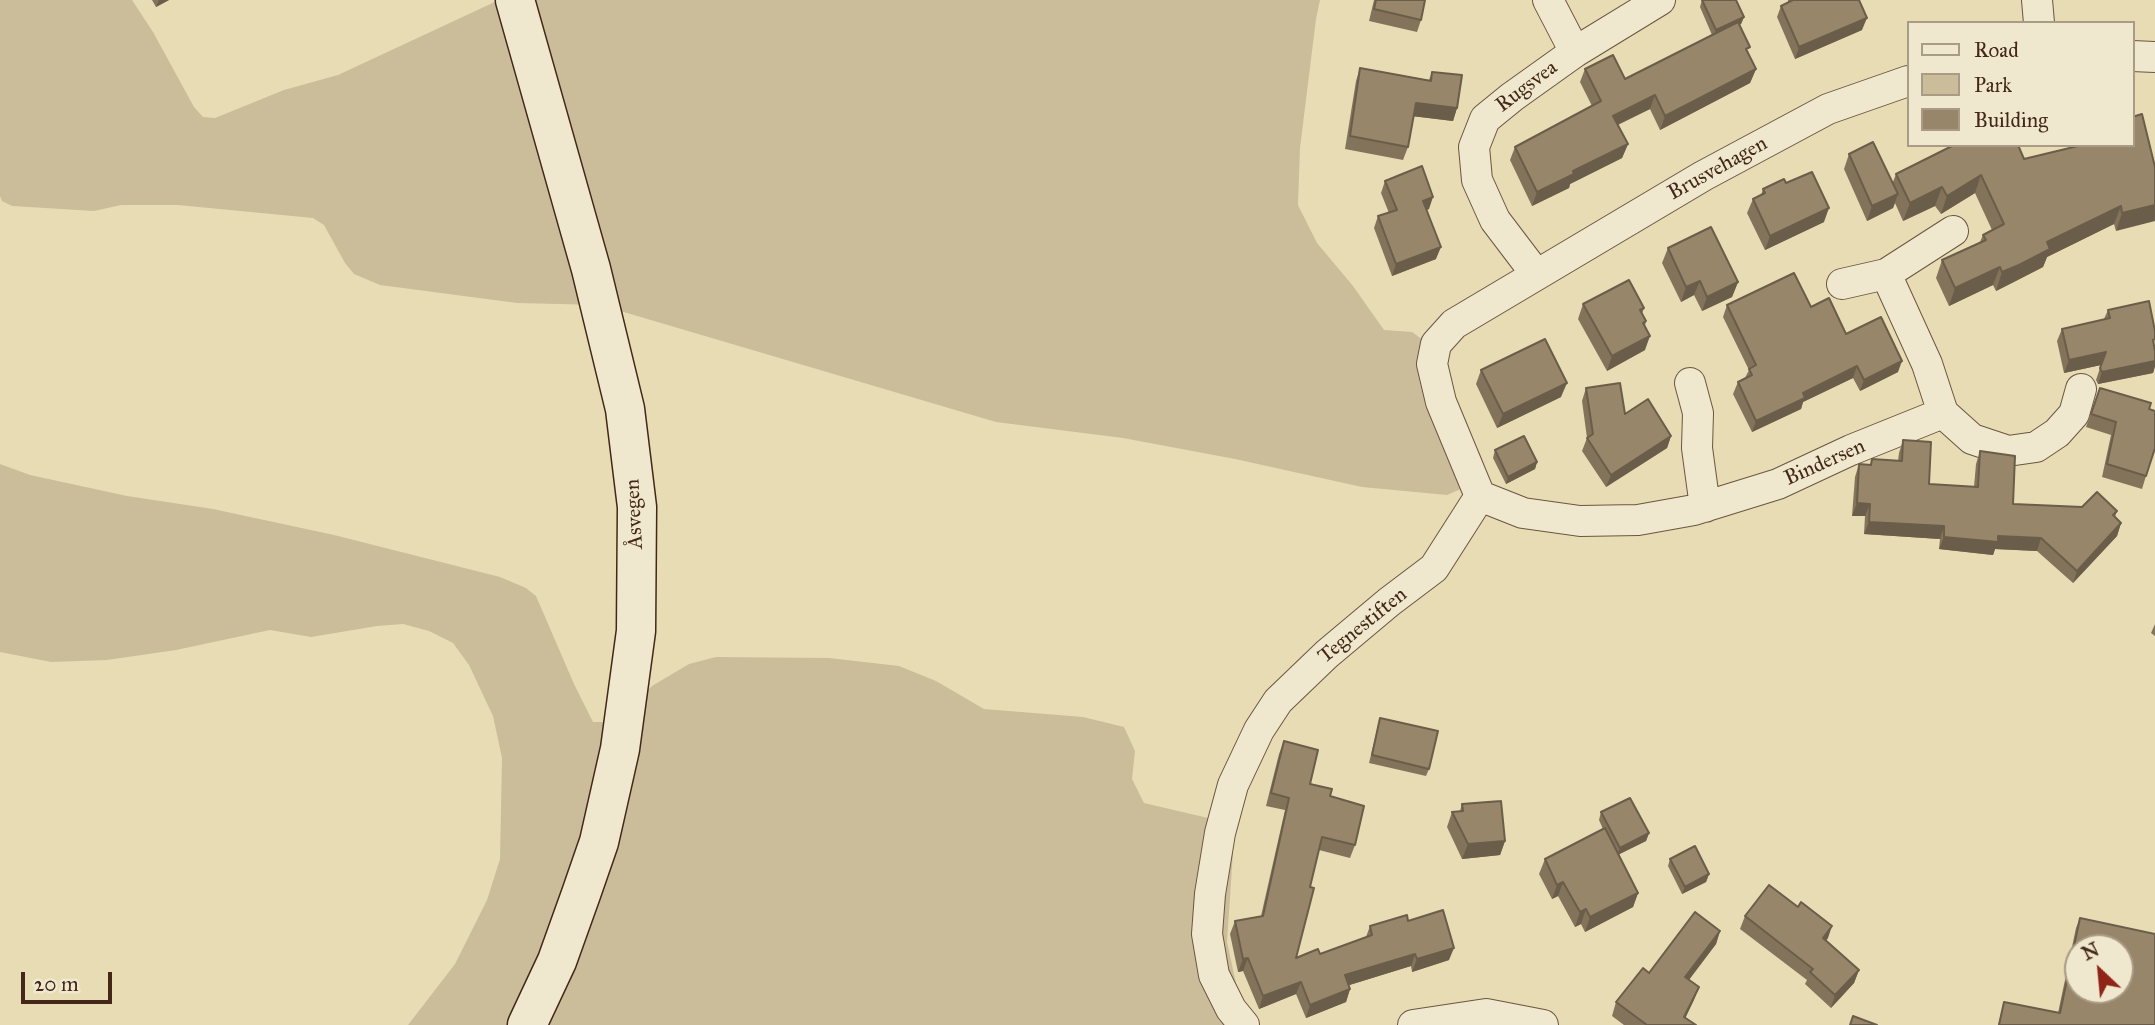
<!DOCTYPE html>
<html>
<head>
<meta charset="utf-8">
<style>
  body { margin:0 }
  #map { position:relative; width:2155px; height:1025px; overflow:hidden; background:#e7dcb4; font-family:"IM FELL Great Primer",serif }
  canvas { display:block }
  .legend { position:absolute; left:1907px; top:21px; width:228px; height:126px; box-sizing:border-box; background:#efe8ce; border:2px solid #aa9b86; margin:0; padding:9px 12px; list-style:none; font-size:21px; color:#43281a }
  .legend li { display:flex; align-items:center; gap:14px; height:35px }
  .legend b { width:35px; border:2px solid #aa9b86 }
  .north { position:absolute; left:2064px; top:934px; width:70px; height:70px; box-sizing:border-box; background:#efe8ce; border:2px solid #aa9b86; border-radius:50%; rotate:334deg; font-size:19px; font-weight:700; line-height:28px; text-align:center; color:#43281a }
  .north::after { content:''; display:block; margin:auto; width:24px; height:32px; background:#8f2418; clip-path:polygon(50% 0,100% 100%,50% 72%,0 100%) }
  .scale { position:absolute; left:21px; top:972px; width:91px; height:32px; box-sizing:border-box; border:4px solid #43281a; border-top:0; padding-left:9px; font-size:21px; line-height:24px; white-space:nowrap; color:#43281a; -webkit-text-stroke:5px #efe8ce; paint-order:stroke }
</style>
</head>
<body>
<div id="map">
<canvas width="2155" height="1025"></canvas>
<ul class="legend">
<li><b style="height:9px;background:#efe8ce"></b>Road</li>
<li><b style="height:19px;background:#cbbd9a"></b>Park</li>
<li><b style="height:19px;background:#98866a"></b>Building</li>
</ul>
<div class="north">N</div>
<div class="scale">20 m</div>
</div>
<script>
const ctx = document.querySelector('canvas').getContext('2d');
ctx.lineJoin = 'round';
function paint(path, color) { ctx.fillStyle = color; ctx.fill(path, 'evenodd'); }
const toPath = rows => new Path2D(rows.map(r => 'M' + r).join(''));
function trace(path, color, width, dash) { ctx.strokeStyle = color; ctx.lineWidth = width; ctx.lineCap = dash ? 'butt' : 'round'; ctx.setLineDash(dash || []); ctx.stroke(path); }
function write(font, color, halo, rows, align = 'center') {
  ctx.font = font + ' "IM FELL Great Primer",serif'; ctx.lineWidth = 5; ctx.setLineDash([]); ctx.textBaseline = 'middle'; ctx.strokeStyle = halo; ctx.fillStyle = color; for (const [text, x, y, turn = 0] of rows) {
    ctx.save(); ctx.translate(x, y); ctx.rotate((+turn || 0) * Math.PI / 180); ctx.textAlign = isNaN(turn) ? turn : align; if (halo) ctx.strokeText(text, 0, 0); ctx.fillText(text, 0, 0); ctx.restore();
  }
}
const green = toPath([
  [0,0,132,0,153,32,194,107,203,117,215,118,284,90,338,75,499,0,1320,0,1316,19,1300,148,1298,205,1317,243,1353,286,1384,330,1412,332,1423,340,1480,454,1488,477,1447,495,1362,487,1235,459,1123,438,996,422,600,305,517,303,380,285,354,274,345,263,324,225,313,218,178,205,121,205,94,211,12,206,2,201,0,196],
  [0,464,30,475,127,496,213,509,334,535,500,577,526,588,536,596,574,684,593,722,607,722,631,707,652,686,689,664,716,657,829,658,899,666,936,681,984,709,1083,717,1124,727,1135,751,1132,779,1144,803,1221,821,1235,822,1227,942,1239,997,1252,1025,408,1025,455,964,487,900,500,859,502,758,493,716,469,665,453,643,429,631,403,624,377,626,311,637,270,630,176,650,107,660,51,662,0,652]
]);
const street = toPath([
  [1548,0,1575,52],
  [2037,0,2039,23],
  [2132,56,2155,57],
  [1536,274,1495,220,1477,180,1474,147,1485,119,1512,97,1575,52,1660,0],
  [1842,284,1886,274],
  [1690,383,1698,413,1697,448,1705,507],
  [1943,413,1927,364,1886,274,1953,231],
  [1480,496,1523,513,1580,521,1638,520,1694,510,1778,484,1851,450,1943,413,1972,439,2008,451,2036,447,2057,433,2074,414,2081,389],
  [1244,1025,1231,1009,1214,975,1207,934,1210,894,1220,833,1233,785,1259,730,1278,701,1327,654,1389,602,1434,568,1480,496,1441,402,1432,364,1436,344,1454,324,1703,176,1828,109,1908,81],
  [1413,1025,1486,1014,1543,1025]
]);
const secondary = toPath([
  [515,0,591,269,625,409,637,507,636,631,620,749,599,842,581,894,557,961,527,1025]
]);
const wall = toPath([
  [152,0,169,0,156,7],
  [1374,0,1425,0,1421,20,1417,32,1369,21],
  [1702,0,1744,17,1741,24,1739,25,1748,54,1756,69,1750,83,1660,130,1650,109,1618,125,1628,144,1622,158,1570,184,1569,188,1532,206,1510,160,1515,147,1592,106,1580,82,1585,69,1625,79,1712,35,1700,7],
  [1788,0,1859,0,1862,30,1795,59,1777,17,1781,6,1788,3],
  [1360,68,1429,80,1432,72,1457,108,1453,121,1413,116,1408,147,1403,160,1345,149,1356,81],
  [1948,145,2018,145,2024,159,2155,167,2116,231,2114,224,2047,257,2043,267,2012,283,1996,291,1993,285,1949,306,1936,278,1942,260,1980,242,1983,235,1992,230,1975,193,1941,214,1935,206,1903,221,1895,203,1893,208,1867,221,1844,169,1849,154,1893,182,1896,174,1949,148],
  [1385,181,1429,209,1426,210,1436,259,1392,276,1374,228,1378,216,1389,213,1381,193],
  [1763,189,1824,222,1765,250,1747,213,1753,199,1761,195],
  [1668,248,1738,282,1732,297,1702,311,1694,295,1681,302,1662,263],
  [1583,304,1644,308,1642,314,1646,321,1645,326,1645,350,1607,371,1578,319],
  [1727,305,1811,307,1898,372,1860,391,1853,378,1803,402,1801,409,1752,432,1733,394,1738,382,1745,378,1749,370,1723,317],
  [2108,310,2155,331,2154,346,2155,366,2153,373,2098,384,2096,380,2101,365,2064,373,2057,341,2062,329,2104,319],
  [1481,370,1561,397,1497,428,1476,384],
  [1586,388,1625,414,1671,436,1667,448,1606,487,1582,451,1587,438,1582,401],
  [2100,388,2149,409,2146,476,2142,489,2102,477,2111,435,2086,427],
  [1903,440,1929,484,1974,487,1976,464,1980,451,2013,504,2117,511,2115,517,2121,523,2117,536,2073,583,2037,551,1995,549,1993,555,1939,549,1940,539,1864,534,1865,516,1852,516,1855,477,1859,464,1870,465,1872,459,1898,461,1899,453],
  [1495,450,1537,462,1535,469,1506,484,1493,458],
  [2155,624,2155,636,2151,633],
  [1380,718,1429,769,1426,776,1369,763],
  [1284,741,1310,784,1330,796,1355,845,1350,858,1319,850,1310,887,1296,958,1320,954,1366,937,1370,926,1408,921,1449,960,1412,972,1411,966,1349,985,1350,989,1346,1002,1306,1018,1296,994,1259,1009,1243,971,1238,972,1230,934,1235,921,1261,916,1285,810,1266,806,1279,754],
  [1462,804,1505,841,1500,855,1462,859,1447,827,1452,812,1460,811],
  [1601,812,1649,833,1646,841,1618,855,1638,893,1633,907,1585,932,1581,924,1575,927,1558,896,1552,899,1539,874,1545,859,1603,829,1599,820],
  [1670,859,1709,874,1706,882,1682,894,1668,866],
  [1745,916,1828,938,1826,940,1859,970,1854,983,1831,1008,1805,984,1807,980,1740,929],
  [2080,918,2155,1025,1998,1025,2004,1002,2058,1013,2076,928],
  [1720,931,1716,944,1689,980,1699,987,1685,1018,1696,1025,1624,1025,1612,1016,1616,1002,1649,973]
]);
const shadedWall = toPath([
  [159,0,169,0,156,7],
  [1744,17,1741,24,1713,37,1716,30],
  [1867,18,1862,30,1795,59,1799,47],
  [1756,69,1750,83,1660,130,1665,116],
  [1655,95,1650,109,1608,129,1613,116],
  [1416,103,1457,108,1453,121,1411,116],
  [1628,144,1622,158,1570,184,1569,188,1532,206,1537,192,1573,171],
  [1981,175,1975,193,1941,214,1947,196],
  [1942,187,1935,206,1903,221,1910,203],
  [1898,194,1893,208,1867,221,1872,206],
  [1433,197,1429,209,1419,213,1423,201],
  [2155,205,2155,221,2116,231,2122,213],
  [2121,206,2114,224,2047,257,2043,267,1996,291,2002,272,2047,242],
  [1829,208,1824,222,1765,250,1770,236],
  [1441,247,1436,259,1392,276,1396,264],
  [2000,267,1993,285,1949,306,1955,288],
  [1700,281,1694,295,1681,302,1686,287],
  [1738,282,1732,297,1702,311,1707,297],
  [1650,336,1645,350,1607,371,1612,356],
  [2106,352,2101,365,2064,373,2069,360],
  [1902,361,1898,372,1860,391,1864,380],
  [2155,361,2155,366,2153,373,2098,384,2102,372],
  [1857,366,1853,378,1803,402,1801,409,1752,432,1756,421,1803,393],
  [1567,383,1561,397,1497,428,1503,414],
  [1671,436,1667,448,1606,487,1611,475],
  [1537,462,1535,469,1506,484,1508,477],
  [1857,503,1870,504,1865,516,1852,516],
  [1869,522,1944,526,1940,539,1864,534],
  [2121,523,2117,536,2073,583,2077,571],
  [1998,536,2041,538,2037,551,1995,549,1993,555,1939,549,1944,537],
  [1649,833,1646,841,1617,855,1620,848],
  [1505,841,1500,855,1462,859,1468,844],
  [1709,874,1706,882,1682,894,1685,887],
  [1563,882,1558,896,1552,899,1557,885],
  [1638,893,1633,907,1585,932,1590,917],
  [1586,909,1581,924,1575,927,1580,912],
  [1832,926,1828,938,1819,950,1823,938],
  [1720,931,1716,944,1681,990,1685,977],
  [1454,948,1449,960,1412,972,1417,959],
  [1415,954,1411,966,1340,988,1345,975],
  [1248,958,1243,971,1238,972,1243,959],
  [1859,970,1854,983,1831,1008,1835,995],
  [1301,982,1296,994,1259,1009,1263,996],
  [1699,987,1694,1000,1682,1025,1684,1017],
  [1350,989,1346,1002,1306,1018,1310,1005]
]);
const building = toPath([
  [1376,0,1425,0,1421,20,1374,9,1376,0],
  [1702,0,1736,0,1744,17,1716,30,1702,0],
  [1793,0,1859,0,1867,18,1799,47,1781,6,1793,0],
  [1738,22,1750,47,1746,49,1756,69,1665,116,1655,95,1613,116,1628,144,1573,171,1574,174,1537,192,1515,147,1601,101,1585,69,1613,55,1625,79,1738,22],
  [1360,68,1431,81,1432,72,1462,75,1457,108,1416,103,1408,147,1350,136,1360,68],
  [2142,114,2155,167,2155,205,2122,213,2121,206,2047,242,2050,249,2019,265,2002,272,2000,267,1955,288,1942,260,1986,240,1983,235,2004,224,1981,175,1947,196,1942,187,1910,203,1896,174,1954,145,2018,145,2024,159,2082,145,2132,145,2132,117,2142,114],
  [1873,142,1898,194,1872,206,1849,154,1873,142],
  [1422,166,1433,197,1423,201,1441,247,1396,264,1378,216,1397,210,1385,181,1422,166],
  [1812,172,1829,208,1770,236,1753,199,1765,193,1763,189,1784,179,1786,183,1812,172],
  [1711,227,1738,282,1707,297,1700,281,1686,287,1668,248,1711,227],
  [1794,273,1811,307,1829,298,1846,334,1881,317,1902,361,1864,380,1857,366,1803,393,1805,398,1756,421,1738,382,1752,375,1749,369,1756,365,1727,305,1794,273],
  [1629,280,1644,308,1640,310,1646,321,1643,323,1650,336,1612,356,1583,304,1629,280],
  [2149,301,2155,331,2155,339,2153,340,2155,351,2155,361,2102,372,2100,368,2106,352,2069,360,2062,329,2110,318,2108,310,2149,301],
  [1545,339,1567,383,1503,414,1481,370,1545,339],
  [1620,383,1625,414,1648,399,1671,436,1611,475,1587,438,1593,434,1586,388,1620,383],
  [2100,388,2151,403,2149,409,2155,411,2155,448,2146,476,2107,464,2116,422,2091,414,2100,388],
  [1524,436,1537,462,1508,477,1495,450,1524,436],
  [1903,440,1931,442,1929,484,1978,487,1980,451,2015,456,2013,504,2082,507,2097,492,2117,511,2113,515,2121,523,2077,571,2041,538,1998,536,1998,542,1944,537,1944,526,1869,522,1870,504,1857,503,1859,464,1871,465,1872,459,1902,461,1903,440],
  [1380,718,1438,731,1429,769,1372,755,1380,718],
  [1284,741,1318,750,1310,784,1332,789,1330,796,1364,806,1355,845,1322,837,1310,887,1314,888,1296,958,1318,949,1320,954,1372,935,1370,926,1407,915,1408,921,1443,910,1454,948,1417,959,1415,954,1345,975,1350,989,1310,1005,1301,982,1263,996,1248,958,1243,959,1235,921,1263,916,1289,798,1271,793,1284,741],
  [1630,798,1649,833,1620,848,1601,812,1630,798],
  [1501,801,1505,841,1468,844,1452,812,1463,811,1462,804,1501,801],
  [1605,828,1638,893,1590,917,1586,909,1580,912,1563,882,1557,885,1545,859,1605,828],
  [1695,846,1709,874,1685,887,1670,859,1695,846],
  [1769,885,1798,907,1801,902,1832,926,1823,938,1859,970,1835,995,1810,972,1813,969,1745,916,1769,885],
  [1695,912,1720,931,1685,977,1699,987,1684,1017,1696,1025,1647,1025,1616,1002,1643,968,1649,973,1695,912],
  [2080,918,2155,934,2155,1025,1999,1025,2004,1002,2060,1013,2080,918],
  [2078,948,2120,948,2120,990,2078,990,2078,948],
  [1853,1016,1877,1025,1850,1025,1853,1016]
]);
const streetNames = [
  ["Rugsvea",1527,87,-37],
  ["Brusvehagen",1718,169,-29],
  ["Bindersen",1825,463,-24],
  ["Åsvegen",635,514,-93],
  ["Tegnestiften",1363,626,-39]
];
paint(green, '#cbbd9a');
trace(street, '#6c5540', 32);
trace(secondary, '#43281a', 41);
trace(street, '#efe8ce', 30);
trace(secondary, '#efe8ce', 38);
paint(wall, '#83735b');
paint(shadedWall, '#6a5e4a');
paint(building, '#98866a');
trace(building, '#6a5e4a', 2);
write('21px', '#43281a', '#efe8ce', streetNames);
</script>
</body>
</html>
